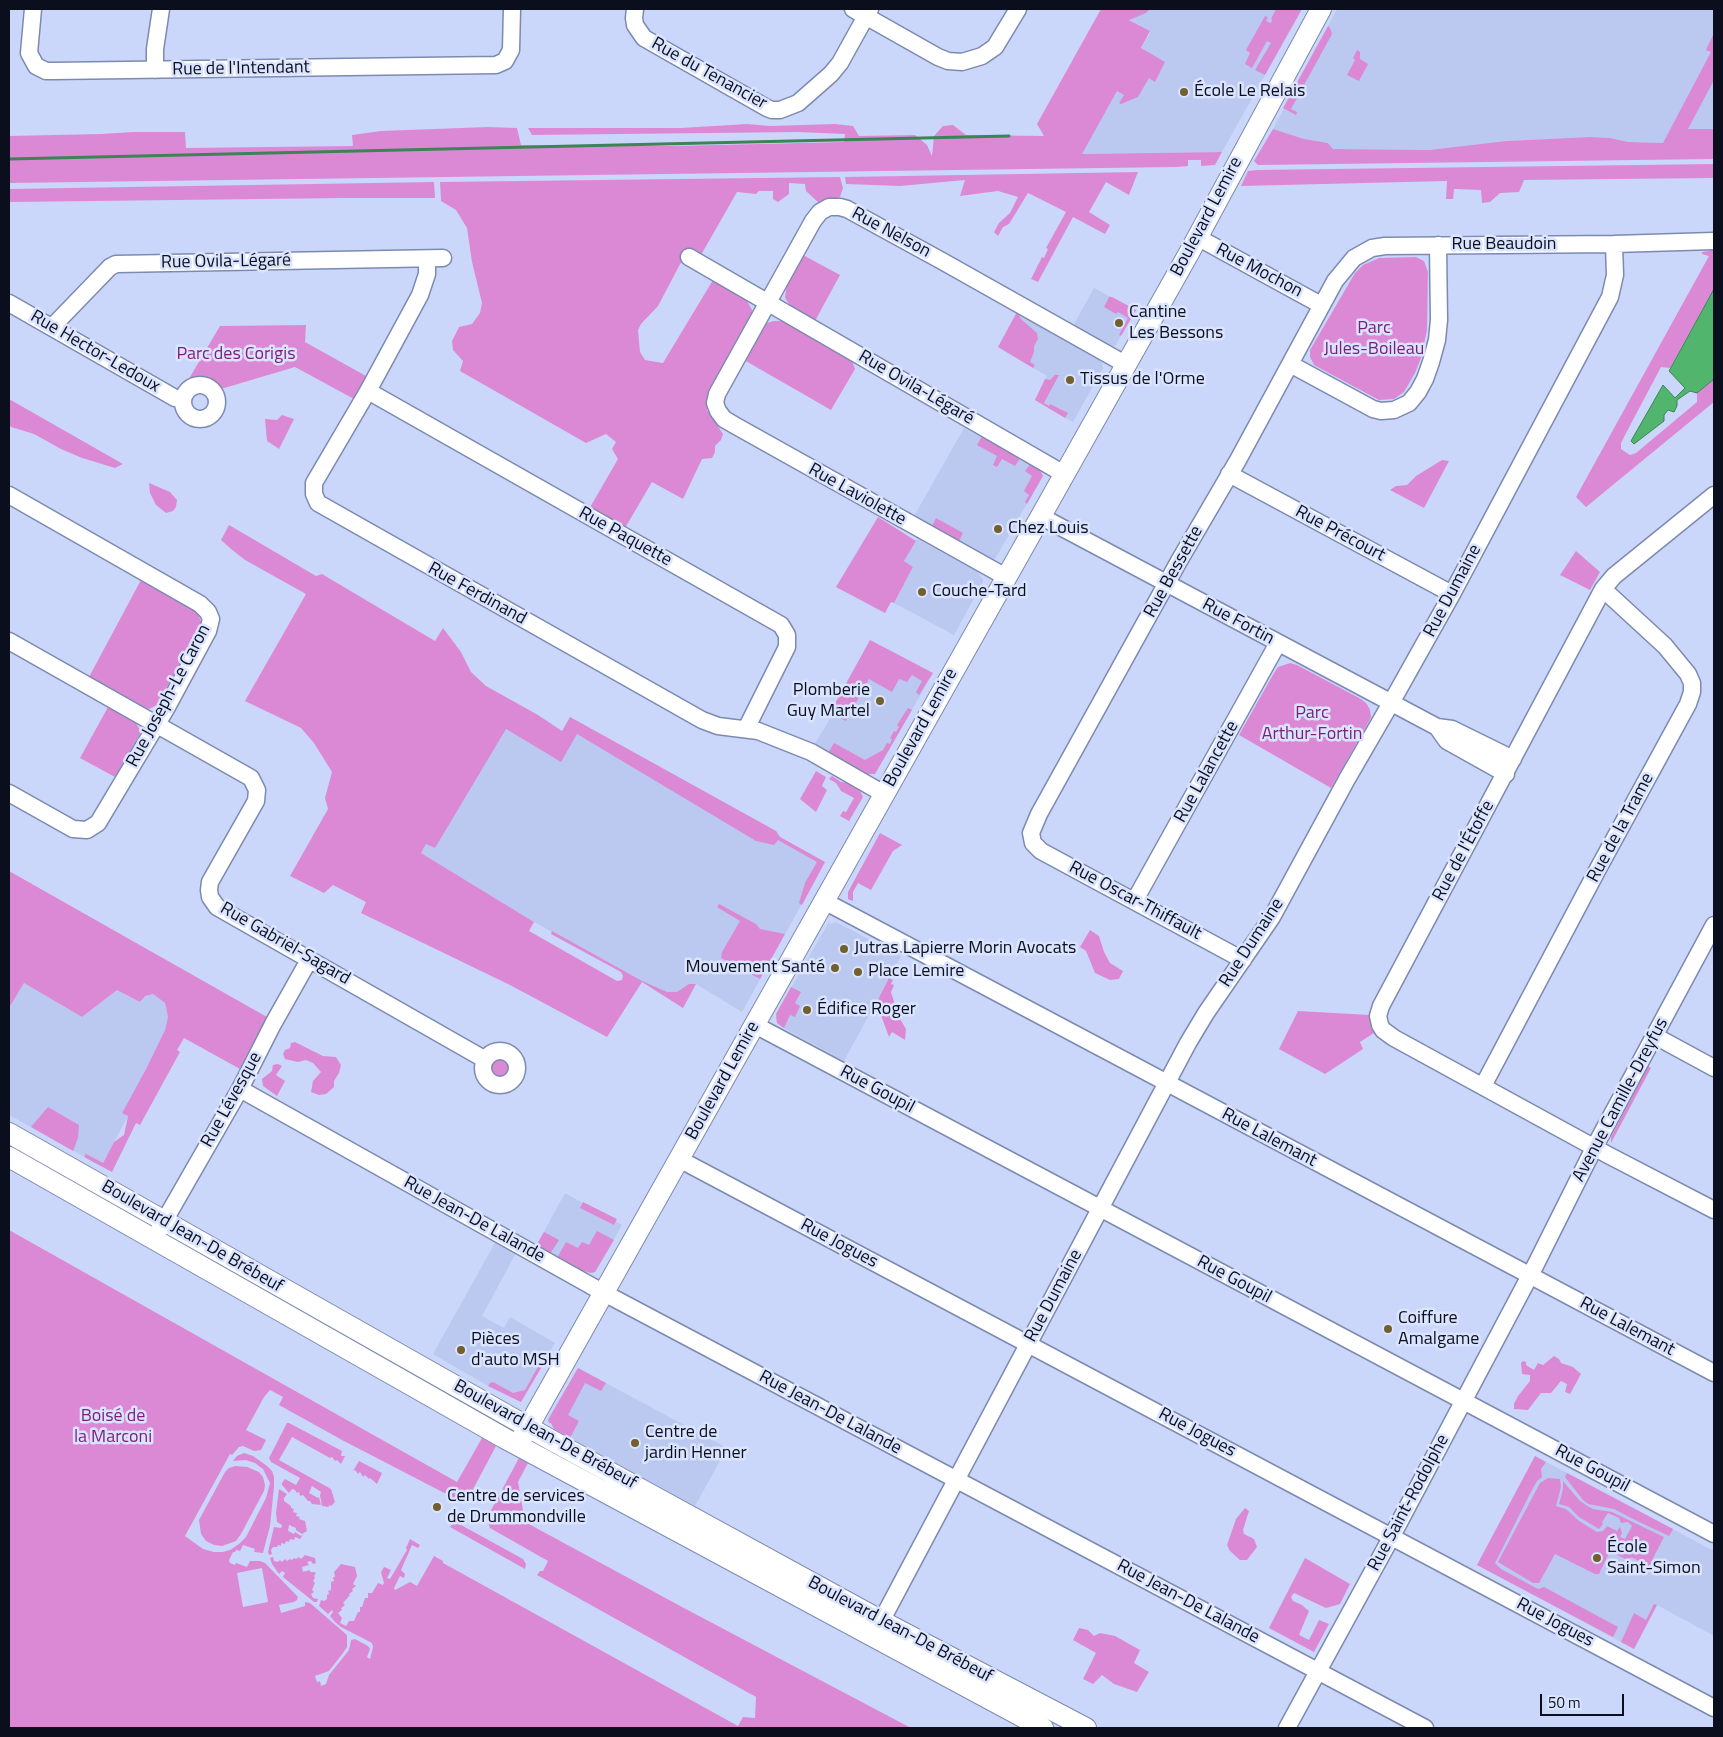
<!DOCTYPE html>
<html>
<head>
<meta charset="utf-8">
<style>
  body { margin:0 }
  #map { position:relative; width:1723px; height:1737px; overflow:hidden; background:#cbd7fa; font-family:"Titillium Web",sans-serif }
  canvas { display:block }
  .frame { position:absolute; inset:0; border:10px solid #0b0f1d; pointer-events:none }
  .scale { position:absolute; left:1540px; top:1694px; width:84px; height:22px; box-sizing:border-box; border:2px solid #0b0f1d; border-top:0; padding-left:6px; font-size:15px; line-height:18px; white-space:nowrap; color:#0b0f1d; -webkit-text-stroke:4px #dbe4ff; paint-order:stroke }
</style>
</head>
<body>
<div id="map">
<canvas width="1723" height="1737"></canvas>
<div class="frame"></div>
<div class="scale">50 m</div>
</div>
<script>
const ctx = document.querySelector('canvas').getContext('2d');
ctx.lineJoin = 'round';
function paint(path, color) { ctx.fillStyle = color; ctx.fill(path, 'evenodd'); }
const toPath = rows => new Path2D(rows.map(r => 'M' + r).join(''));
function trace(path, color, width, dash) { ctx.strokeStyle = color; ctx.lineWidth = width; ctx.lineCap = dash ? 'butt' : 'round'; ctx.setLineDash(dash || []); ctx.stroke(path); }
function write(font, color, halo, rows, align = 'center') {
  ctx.font = font + ' "Titillium Web",sans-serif'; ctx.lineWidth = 5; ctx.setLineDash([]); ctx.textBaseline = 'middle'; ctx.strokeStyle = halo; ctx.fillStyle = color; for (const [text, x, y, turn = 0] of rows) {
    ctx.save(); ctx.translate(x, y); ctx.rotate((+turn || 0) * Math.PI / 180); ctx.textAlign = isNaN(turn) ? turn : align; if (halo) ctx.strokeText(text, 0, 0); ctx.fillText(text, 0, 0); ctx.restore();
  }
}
const built = toPath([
  [1110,9,1302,9,1222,152,1081,154,1150,33,1150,31],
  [1337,9,1714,9,1714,145,1628,142,1610,138,1590,137,1506,141,1429,150,1333,149,1328,143,1304,139,1273,129],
  [1094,288,1136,310,1115,346,1103,344,1073,326],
  [1017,312,1095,357,1102,363,1103,368,1073,422,1035,400,1047,376,998,347],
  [964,428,1018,457,1033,463,1040,470,1043,476,995,559,991,559,913,518],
  [917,539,976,571,983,579,983,582,954,635,894,603,913,567,904,561],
  [870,640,933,673,875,774,867,774,814,745,833,714,832,709],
  [570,717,776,831,780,837,825,862,742,1012,696,984,683,1008,642,982,534,922,421,853,466,774,506,729,551,756],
  [829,922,830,924,836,922,901,956,844,1061,780,1026,776,1019,776,1014],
  [24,983,82,1017,117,990,140,1002,145,996,153,994,165,1003,168,1017,165,1030,146,1069,122,1113,128,1116,101,1166,9,1115,9,1008],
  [565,1193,622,1225,595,1272,591,1273,580,1270,536,1246],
  [496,1241,516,1253,482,1316,504,1328,510,1317,555,1343,521,1402,488,1386,433,1354],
  [578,1368,727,1448,695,1506,554,1429,551,1423,549,1423,549,1417],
  [1535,1456,1714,1551,1714,1636,1657,1605,1634,1649,1477,1565]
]);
const green = toPath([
  [1101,9,1150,9,1146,13,1129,20,1150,31,1141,48,1165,62,1155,82,1149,78,1138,97,1121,104,1119,103,1124,95,1117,91,1082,154,1222,152,1215,165,1201,166,1201,160,1188,160,1188,166,1176,167,9,183,9,136,101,134,133,132,185,132,186,148,353,146,352,135,381,131,488,127,517,128,521,145,672,146,844,142,845,134,798,132,532,135,528,128,681,128,747,124,770,126,835,124,853,126,859,136,915,135,927,145,932,156,934,136,943,126,953,125,966,135,1044,136,1037,124],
  [1276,9,1302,9,1265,75,1255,70,1271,43,1267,41,1252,68,1245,64,1250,53,1246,50,1265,16,1268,17,1266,21,1271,23,1272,20,1271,19],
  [1328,26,1330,28,1332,34,1291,109,1297,112,1296,115,1283,108],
  [1714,33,1714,80,1688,129,1714,129,1714,159,1258,165,1254,161,1273,129,1304,139,1328,143,1333,149,1429,150,1506,141,1590,137,1610,138,1628,142,1663,143,1711,52,1706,50],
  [1357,50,1360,52,1360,59,1368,64,1359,81,1347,75,1355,60,1353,58],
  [1714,164,1714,178,1524,180,1519,192,1500,193,1490,202,1482,203,1481,190,1454,189,1453,199,1446,199,1447,181,1241,186,1248,171,1257,170],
  [1138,172,1129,195,1106,182,1089,212,1110,225,1105,234,1073,217,1038,282,1031,279,1042,257,1044,258,1048,249,1046,248,1066,212,1028,193,1009,224,1003,227,998,236,994,232,999,223,1010,213,1018,197,998,191,960,196,965,180,900,186,846,184,845,177],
  [840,177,843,188,840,197,819,203,806,191,805,184,789,183,789,194,778,202,773,199,773,191,759,191,756,194,737,192,701,255,695,251,687,251,658,306,641,324,638,330,640,352,645,360,663,363,713,280,746,299,752,310,752,315,707,398,707,410,723,434,721,440,715,446,715,452,712,458,702,459,683,499,652,482,625,528,589,509,618,459,612,449,616,442,606,434,586,443,460,371,463,361,453,350,452,341,459,327,472,324,480,313,482,303,472,262,467,228,456,210,441,201,440,182],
  [434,182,435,198,345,198,9,202,9,189],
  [1714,244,1714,289,1670,368,1661,367,1624,437,1621,443,1621,449,1630,455,1636,453,1697,402,1697,393,1714,379,1714,402,1586,507,1576,497,1709,256,1702,254,1702,252,1709,251],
  [803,255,840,275,815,321,792,308,785,298,787,283],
  [1416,257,1424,261,1428,272,1427,330,1421,358,1415,373,1404,392,1394,399,1379,400,1314,365,1310,357,1310,350,1355,273,1363,265,1379,258],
  [1109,297,1112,297,1136,310,1121,336,1119,335,1128,318,1118,312,1116,314,1104,307],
  [1017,312,1021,319,1037,333,1038,339,1034,346,1034,352,1030,362,1035,365,1033,368,998,347],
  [774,321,783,321,852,361,855,369,831,410,744,360,763,327,767,323],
  [306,325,305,342,366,376,354,399,295,367,221,389,210,380,204,378,187,382,220,326],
  [1055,375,1059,375,1044,403,1049,406,1050,404,1068,413,1065,418,1035,400,1045,379,1050,380],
  [9,399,123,464,115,468,82,458,61,449,34,434,11,427,9,425],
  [282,415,294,419,279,449,267,441,265,419,277,420],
  [983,437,1018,457,1019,460,1015,466,1002,459,997,467,993,465,997,456,977,445,981,438],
  [1442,460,1449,461,1424,508,1390,490,1396,486,1407,485,1416,476],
  [1031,463,1040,470,1043,476,1027,504,1025,502,1029,495,1024,491,1032,476,1025,471],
  [149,483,170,492,177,500,176,507,173,511,166,513,156,505,150,493],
  [878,517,916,541,904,561,913,567,894,603,891,602,885,613,836,587],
  [936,518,963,533,958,543,932,526],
  [229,525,316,576,322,574,435,641,443,628,461,652,471,672,486,686,538,715,562,731,570,717,776,831,780,837,825,862,802,905,799,903,805,883,817,862,778,840,774,845,756,841,577,734,561,762,506,729,435,848,426,844,421,853,534,922,529,931,617,981,622,980,623,976,621,972,551,934,552,931,642,981,667,992,677,992,689,984,696,984,683,1008,642,982,607,1037,510,985,361,913,366,902,333,885,324,893,290,876,328,809,325,798,332,772,314,743,301,728,245,701,306,594,245,560,231,549,221,540],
  [1576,551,1600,572,1590,590,1560,575],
  [141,580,195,611,198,614,202,624,157,705,149,709,145,708,89,677],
  [870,640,933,673,919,695,916,692,922,681,912,675,907,682,899,679,892,692,869,679,846,721,833,714,832,709],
  [1290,663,1297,665,1361,699,1367,704,1370,710,1371,717,1368,723,1331,788,1239,735,1274,673,1278,667],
  [108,707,136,723,140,730,140,734,115,777,80,758],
  [908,708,912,710,875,774,867,774,862,772,828,753,834,743,865,760,883,750,887,743,890,744,892,739,890,738,894,731,896,732,899,727,897,725],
  [816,771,826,777,822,786,827,790,816,812,800,799],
  [832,776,841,782,850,783,860,791,863,797,849,821,840,816,843,811,846,812,854,798,841,791,836,783,829,779],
  [880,833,902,845,893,851,871,890,858,883,853,892,853,901,848,899,848,892],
  [9,871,267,1017,240,1069,184,1038,177,1050,180,1052,140,1125,136,1123,112,1172,84,1157,86,1154,103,1163,114,1142,124,1135,128,1116,122,1113,146,1069,165,1030,168,1017,165,1003,153,994,145,996,140,1002,117,990,82,1017,24,983,9,1008],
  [719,904,756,924,760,929,785,934,760,979,721,958,722,952,740,921,717,907],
  [1090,930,1099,936,1104,952,1110,963,1123,971,1119,979,1110,980,1095,973,1086,951,1080,947],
  [889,978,893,980,891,984,894,985,891,992,899,1017,906,1029,905,1040,892,1032,889,1037,879,1010,875,1005],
  [791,987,801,992,795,1003,800,1006,795,1017,790,1015,784,1028,777,1023,776,1014],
  [1298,1011,1370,1015,1372,1029,1374,1033,1360,1042,1363,1049,1325,1074,1279,1049],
  [295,1042,323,1056,336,1057,341,1065,339,1073,334,1081,334,1087,326,1094,319,1095,311,1092,313,1081,321,1072,313,1063,306,1060,298,1062,285,1059,283,1054,285,1050,290,1048,291,1043],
  '491 1068a9 9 0 1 1 18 0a9 9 0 1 1-18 0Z',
  [278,1064,282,1066,276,1075,285,1081,277,1096,263,1086,262,1079,272,1071,273,1065],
  [1648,1066,1651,1068,1611,1143,1611,1137],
  [48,1107,79,1125,78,1138,73,1151,31,1127],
  [583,1202,617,1219,614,1225,580,1208],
  [9,1230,457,1482,482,1438,496,1446,470,1495,459,1499,454,1498,342,1440,279,1405,283,1397,270,1390,264,1397,246,1430,266,1440,261,1450,254,1451,243,1446,239,1447,232,1455,230,1454,185,1536,203,1549,214,1552,223,1552,230,1550,239,1544,246,1537,266,1498,270,1483,263,1469,255,1463,246,1460,233,1461,237,1456,244,1453,253,1456,267,1466,272,1471,274,1477,274,1487,270,1526,263,1553,254,1552,255,1549,243,1545,240,1551,236,1550,235,1552,233,1552,229,1560,230,1563,235,1565,236,1563,247,1567,250,1561,260,1561,265,1563,298,1597,297,1600,294,1602,279,1605,281,1613,305,1606,305,1602,310,1603,347,1635,347,1647,343,1653,329,1671,315,1676,317,1682,320,1681,321,1686,326,1684,329,1675,349,1650,351,1640,355,1639,368,1646,370,1649,367,1657,370,1659,373,1647,372,1643,341,1627,335,1622,330,1616,333,1612,332,1610,328,1614,319,1606,321,1600,324,1601,327,1599,327,1595,329,1594,328,1591,331,1590,331,1582,334,1581,333,1577,335,1577,334,1572,341,1564,355,1567,357,1576,353,1584,356,1586,352,1589,353,1591,349,1594,350,1595,343,1603,345,1605,341,1608,342,1610,338,1613,342,1618,340,1623,346,1626,349,1621,354,1621,358,1612,360,1612,360,1607,362,1607,365,1598,368,1598,368,1593,372,1593,378,1583,383,1585,384,1583,381,1572,384,1567,391,1570,387,1578,390,1579,407,1550,406,1548,410,1539,420,1545,418,1548,412,1545,401,1570,405,1574,404,1578,400,1576,394,1588,395,1590,410,1582,417,1586,434,1556,443,1561,443,1563,738,1726,743,1717,755,1718,756,1697,537,1575,540,1571,543,1571,548,1561,490,1528,487,1519,489,1514,519,1458,528,1463,518,1482,524,1516,527,1523,682,1607,911,1728,9,1728],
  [262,1568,268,1602,243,1607,237,1573],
  [597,1231,614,1240,595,1272,591,1273,580,1270,557,1258,566,1242,578,1248,582,1242,589,1245],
  [544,1232,559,1240,550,1254,536,1246],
  [170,1235,402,1366,366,1348,168,1237],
  [1554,1356,1559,1359,1561,1363,1573,1367,1581,1374,1570,1394,1565,1392,1567,1384,1561,1381,1551,1393,1541,1393,1528,1410,1514,1409,1514,1404,1518,1396,1530,1381,1530,1375,1522,1374,1521,1363,1523,1361,1526,1362,1526,1365,1534,1370,1538,1363,1543,1365],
  [540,1363,544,1363,521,1402,488,1386,490,1383,493,1382,513,1393,525,1390],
  [578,1368,606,1383,601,1391,585,1383,568,1415,579,1421,570,1438,554,1429,551,1423,549,1423,548,1420],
  [287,1423,289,1423,342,1451,341,1456,345,1456,341,1464,337,1460,335,1461,332,1457,330,1458,292,1437,279,1460,331,1489,335,1502,331,1506,330,1505,328,1507,322,1506,320,1495,321,1492,312,1486,309,1493,318,1498,319,1497,321,1505,312,1504,310,1501,308,1501,303,1495,300,1496,299,1492,297,1493,295,1490,292,1489,289,1493,282,1485,282,1483,285,1479,296,1485,300,1478,271,1462,269,1458],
  [1535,1456,1546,1462,1541,1469,1542,1477,1537,1481,1532,1490,1495,1563,1501,1569,1538,1589,1544,1587,1618,1627,1613,1637,1477,1565],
  [359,1461,382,1473,377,1484,370,1478,369,1479,365,1475,363,1477,360,1472,358,1474,355,1470,353,1471],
  [235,1466,247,1467,259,1472,263,1477,265,1485,264,1491,241,1534,236,1541,222,1546,214,1545,206,1541,201,1534,199,1520,225,1472,229,1468],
  [1567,1473,1673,1529,1669,1536,1635,1520,1614,1509,1588,1504,1583,1500,1565,1477],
  [1548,1478,1560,1479,1561,1487,1556,1506,1566,1509,1579,1521,1597,1532,1603,1531,1607,1526,1617,1531,1620,1527,1622,1533,1620,1537,1625,1539,1632,1526,1628,1522,1621,1523,1619,1518,1608,1513,1602,1522,1603,1524,1599,1529,1579,1517,1569,1507,1559,1504,1563,1489,1563,1481,1579,1500,1586,1505,1593,1509,1612,1512,1664,1537,1649,1566,1631,1557,1629,1561,1610,1551,1599,1574,1595,1574,1555,1554,1539,1583,1533,1583,1498,1562,1540,1483],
  [279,1489,287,1494,284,1498,284,1501,291,1506,291,1508,294,1509,293,1512,297,1513,296,1516,300,1517,299,1519,305,1521,307,1531,302,1534,296,1530,296,1528,289,1525,288,1531,294,1534,295,1532,301,1536,303,1535,300,1539,295,1537,294,1540,290,1539,289,1542,286,1541,285,1544,281,1543,281,1546,278,1545,277,1547,273,1547,271,1550,272,1554,269,1555,268,1552,274,1527,281,1528,282,1525,277,1522,276,1513],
  [1245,1508,1249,1511,1243,1530,1244,1534,1254,1539,1257,1547,1247,1560,1240,1560,1230,1551,1227,1545,1236,1519],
  [453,1523,461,1525,523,1559,526,1564,525,1569,450,1527],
  [305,1555,315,1558,316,1563,313,1564,311,1561,307,1562,309,1565,302,1567,303,1572,310,1570,310,1572,314,1572,316,1573,314,1576,315,1578,313,1581,315,1583,312,1590,314,1592,311,1594,313,1598,318,1599,317,1602,314,1602,283,1577,285,1573,282,1571,279,1574,272,1564,270,1558,273,1557,274,1561,278,1562,280,1560,282,1562,285,1559,287,1561,290,1559,292,1560,294,1558,296,1559,299,1557,301,1559],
  [1305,1558,1350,1584,1340,1604,1326,1608,1294,1593,1291,1597,1293,1601,1302,1605,1309,1611,1299,1635,1309,1640,1319,1620,1329,1624,1314,1652,1269,1628],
  [1654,1604,1657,1605,1634,1649,1621,1642,1634,1613,1646,1620],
  [1079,1628,1088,1630,1094,1636,1100,1633,1115,1636,1140,1650,1134,1663,1149,1672,1137,1692,1114,1684,1102,1675,1093,1684,1083,1679,1096,1653,1073,1640]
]);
const water = toPath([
  [1714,289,1714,379,1697,393,1690,391,1677,400,1677,406,1674,412,1668,410,1664,415,1664,421,1634,444,1631,441,1663,385,1675,398,1685,388,1669,371,1714,289]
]);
const stream = toPath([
  [9,159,1009,136]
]);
const minor = toPath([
  [33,9,29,53,36,66,46,71,53,71,496,65,505,61,511,50,512,9],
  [635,9,634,18,635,25,644,38,767,108,772,110,780,110,798,103,831,74,840,63,870,9],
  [853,9,938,57,948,61,962,62,982,56,995,47,1018,9],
  [155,70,155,49,161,9],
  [1197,237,1321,305],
  [689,257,1064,474],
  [427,259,427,274,420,295,368,391,314,483,314,494,318,503,702,720,718,726,758,731,811,752,884,794],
  [9,303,175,398,183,399],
  [52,327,110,267,116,264,443,258],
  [1290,364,1373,409,1381,411,1394,410,1409,403,1418,392,1425,379,1431,362,1437,340,1439,320,1438,245],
  '183 402a17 17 0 1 1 34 0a17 17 0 1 1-34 0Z',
  [368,391,781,625,787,635,787,647,746,729],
  [1229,474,1452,594],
  [9,495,200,604,208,612,211,619,208,631,166,709,98,823,87,830,73,829,9,793],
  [1714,495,1614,576,1603,589,1381,1006,1378,1016,1380,1025,1383,1030,1394,1038,1608,1155,1714,1210],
  [1040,516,1437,727,1452,729,1513,759],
  [1006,577,736,426,724,419,718,411,715,403,717,394,813,221,820,212,829,207,840,207,847,209,942,261,1125,364],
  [9,641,251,778,257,790,256,801,210,882,209,890,210,897,217,907,484,1059],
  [1437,727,1447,741,1506,774],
  [1135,900,1278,643],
  [824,901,1714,1373],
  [1243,960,1041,851,1033,843,1031,833,1039,814,1179,561,1238,460,1335,281,1354,258,1372,248,1385,246,1614,244,1714,241],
  [755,1025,1714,1534],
  [1655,1036,1714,1068],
  '483 1068a17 17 0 1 1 34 0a17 17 0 1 1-34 0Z',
  [1483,1086,1599,867,1688,704,1692,692,1692,683,1688,674,1665,646,1603,589],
  [240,1089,604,1293,1425,1728],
  [679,1159,1714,1708],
  [154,1239,240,1089,273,1024,309,960],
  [876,1631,1188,1043,1206,1013,1272,917,1347,779,1391,703,1452,594,1610,297,1615,275,1614,244],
  [1287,1728,1392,1536,1535,1266,1595,1146,1714,925]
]);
const major = toPath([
  [9,1133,551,1440,891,1626,1086,1728],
  [9,1157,504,1438,1043,1728],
  [518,1445,1189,253,1321,9]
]);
const markers = [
  [1184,92,5,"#715f2e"],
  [1119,323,5,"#715f2e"],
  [1070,380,5,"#715f2e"],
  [998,529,5,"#715f2e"],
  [922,592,5,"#715f2e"],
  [880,701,5,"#715f2e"],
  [844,949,5,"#715f2e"],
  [835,968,5,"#715f2e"],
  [858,972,5,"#715f2e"],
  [807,1010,5,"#715f2e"],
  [1388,1329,5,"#715f2e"],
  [461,1350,5,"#715f2e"],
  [635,1443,5,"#715f2e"],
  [437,1507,5,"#715f2e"],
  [1597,1558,5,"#715f2e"]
];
const streetNames = [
  ["Rue de l'Intendant",241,69,-1],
  ["Rue du Tenancier",709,74,29],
  ["Boulevard Lemire",1207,217,-62],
  ["Rue Nelson",891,233,28],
  ["Rue Beaudoin",1504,245],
  ["Rue Ovila-Légaré",226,262,-1],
  ["Rue Mochon",1259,271,28],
  ["Rue Hector-Ledoux",95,352,30],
  ["Rue Ovila-Légaré",916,388,30],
  ["Rue Laviolette",857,495,29],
  ["Rue Précourt",1340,534,28],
  ["Rue Paquette",625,537,29],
  ["Rue Bessette",1174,572,-61],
  ["Rue Dumaine",1453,591,-62],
  ["Rue Ferdinand",477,594,29],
  ["Rue Fortin",1238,622,28],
  ["Rue Joseph-Le Caron",169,696,-62],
  ["Boulevard Lemire",921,728,-61],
  ["Rue Lalancette",1207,772,-61],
  ["Rue de la Trame",1621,828,-62],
  ["Rue de l'Étoffe",1464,851,-62],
  ["Rue Oscar-Thiffault",1135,901,28],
  ["Rue Dumaine",1252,943,-57],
  ["Rue Gabriel-Sagard",285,944,30],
  ["Boulevard Lemire",723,1081,-61],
  ["Rue Goupil",877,1090,28],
  ["Rue Lévesque",232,1100,-61],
  ["Avenue Camille-Dreyfus",1621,1100,-62],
  ["Rue Lalemant",1269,1138,28],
  ["Rue Jean-De Lalande",474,1220,29],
  ["Boulevard Jean-De Brébeuf",192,1237,30],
  ["Rue Jogues",839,1244,28],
  ["Rue Goupil",1234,1280,28],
  ["Rue Dumaine",1054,1296,-62],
  ["Rue Lalemant",1627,1327,28],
  ["Rue Jean-De Lalande",830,1413,28],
  ["Rue Jogues",1197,1433,28],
  ["Boulevard Jean-De Brébeuf",545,1435,29],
  ["Rue Goupil",1592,1469,28],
  ["Rue Saint-Rodolphe",1409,1503,-62],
  ["Rue Jean-De Lalande",1188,1602,28],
  ["Rue Jogues",1555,1623,28],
  ["Boulevard Jean-De Brébeuf",900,1630,28]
];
const poiNames = [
  ["École Le Relais",1194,92],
  ["Cantine",1129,313],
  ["Les Bessons",1129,334],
  ["Tissus de l'Orme",1080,380],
  ["Chez Louis",1008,529],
  ["Couche-Tard",932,592],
  ["Plomberie",870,691,"right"],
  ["Guy Martel",870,712,"right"],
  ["Jutras Lapierre Morin Avocats",854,949],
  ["Mouvement Santé",825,968,"right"],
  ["Place Lemire",868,972],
  ["Édifice Roger",817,1010],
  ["Coiffure",1398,1319],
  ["Amalgame",1398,1340],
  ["Pièces",471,1340],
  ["d'auto MSH",471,1361],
  ["Centre de",645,1433],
  ["jardin Henner",645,1454],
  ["Centre de services",447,1497],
  ["de Drummondville",447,1518],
  ["École",1607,1548],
  ["Saint-Simon",1607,1569]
];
const parkNames = [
  ["Parc",1374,329],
  ["Jules-Boileau",1374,350],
  ["Parc des Corigis",236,355],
  ["Parc",1312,714],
  ["Arthur-Fortin",1312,735],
  ["Boisé de",113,1417],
  ["la Marconi",113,1438]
];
paint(built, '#bbc8ef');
paint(green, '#dc89d5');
paint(water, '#51b56d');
trace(water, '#3c8355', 1);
trace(stream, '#3c8355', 3);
trace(minor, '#7c8ab2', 19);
trace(major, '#7c8ab2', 22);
trace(minor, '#fff', 16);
trace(major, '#fff', 20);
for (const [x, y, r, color] of markers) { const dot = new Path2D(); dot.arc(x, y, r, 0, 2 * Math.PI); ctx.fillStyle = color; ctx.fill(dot); trace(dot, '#dbe4ff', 2); }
write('18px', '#0b0f1d', '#dbe4ff', streetNames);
write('18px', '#0b0f1d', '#dbe4ff', poiNames, 'left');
write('18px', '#7f1b7b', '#dbe4ff', parkNames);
</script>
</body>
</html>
